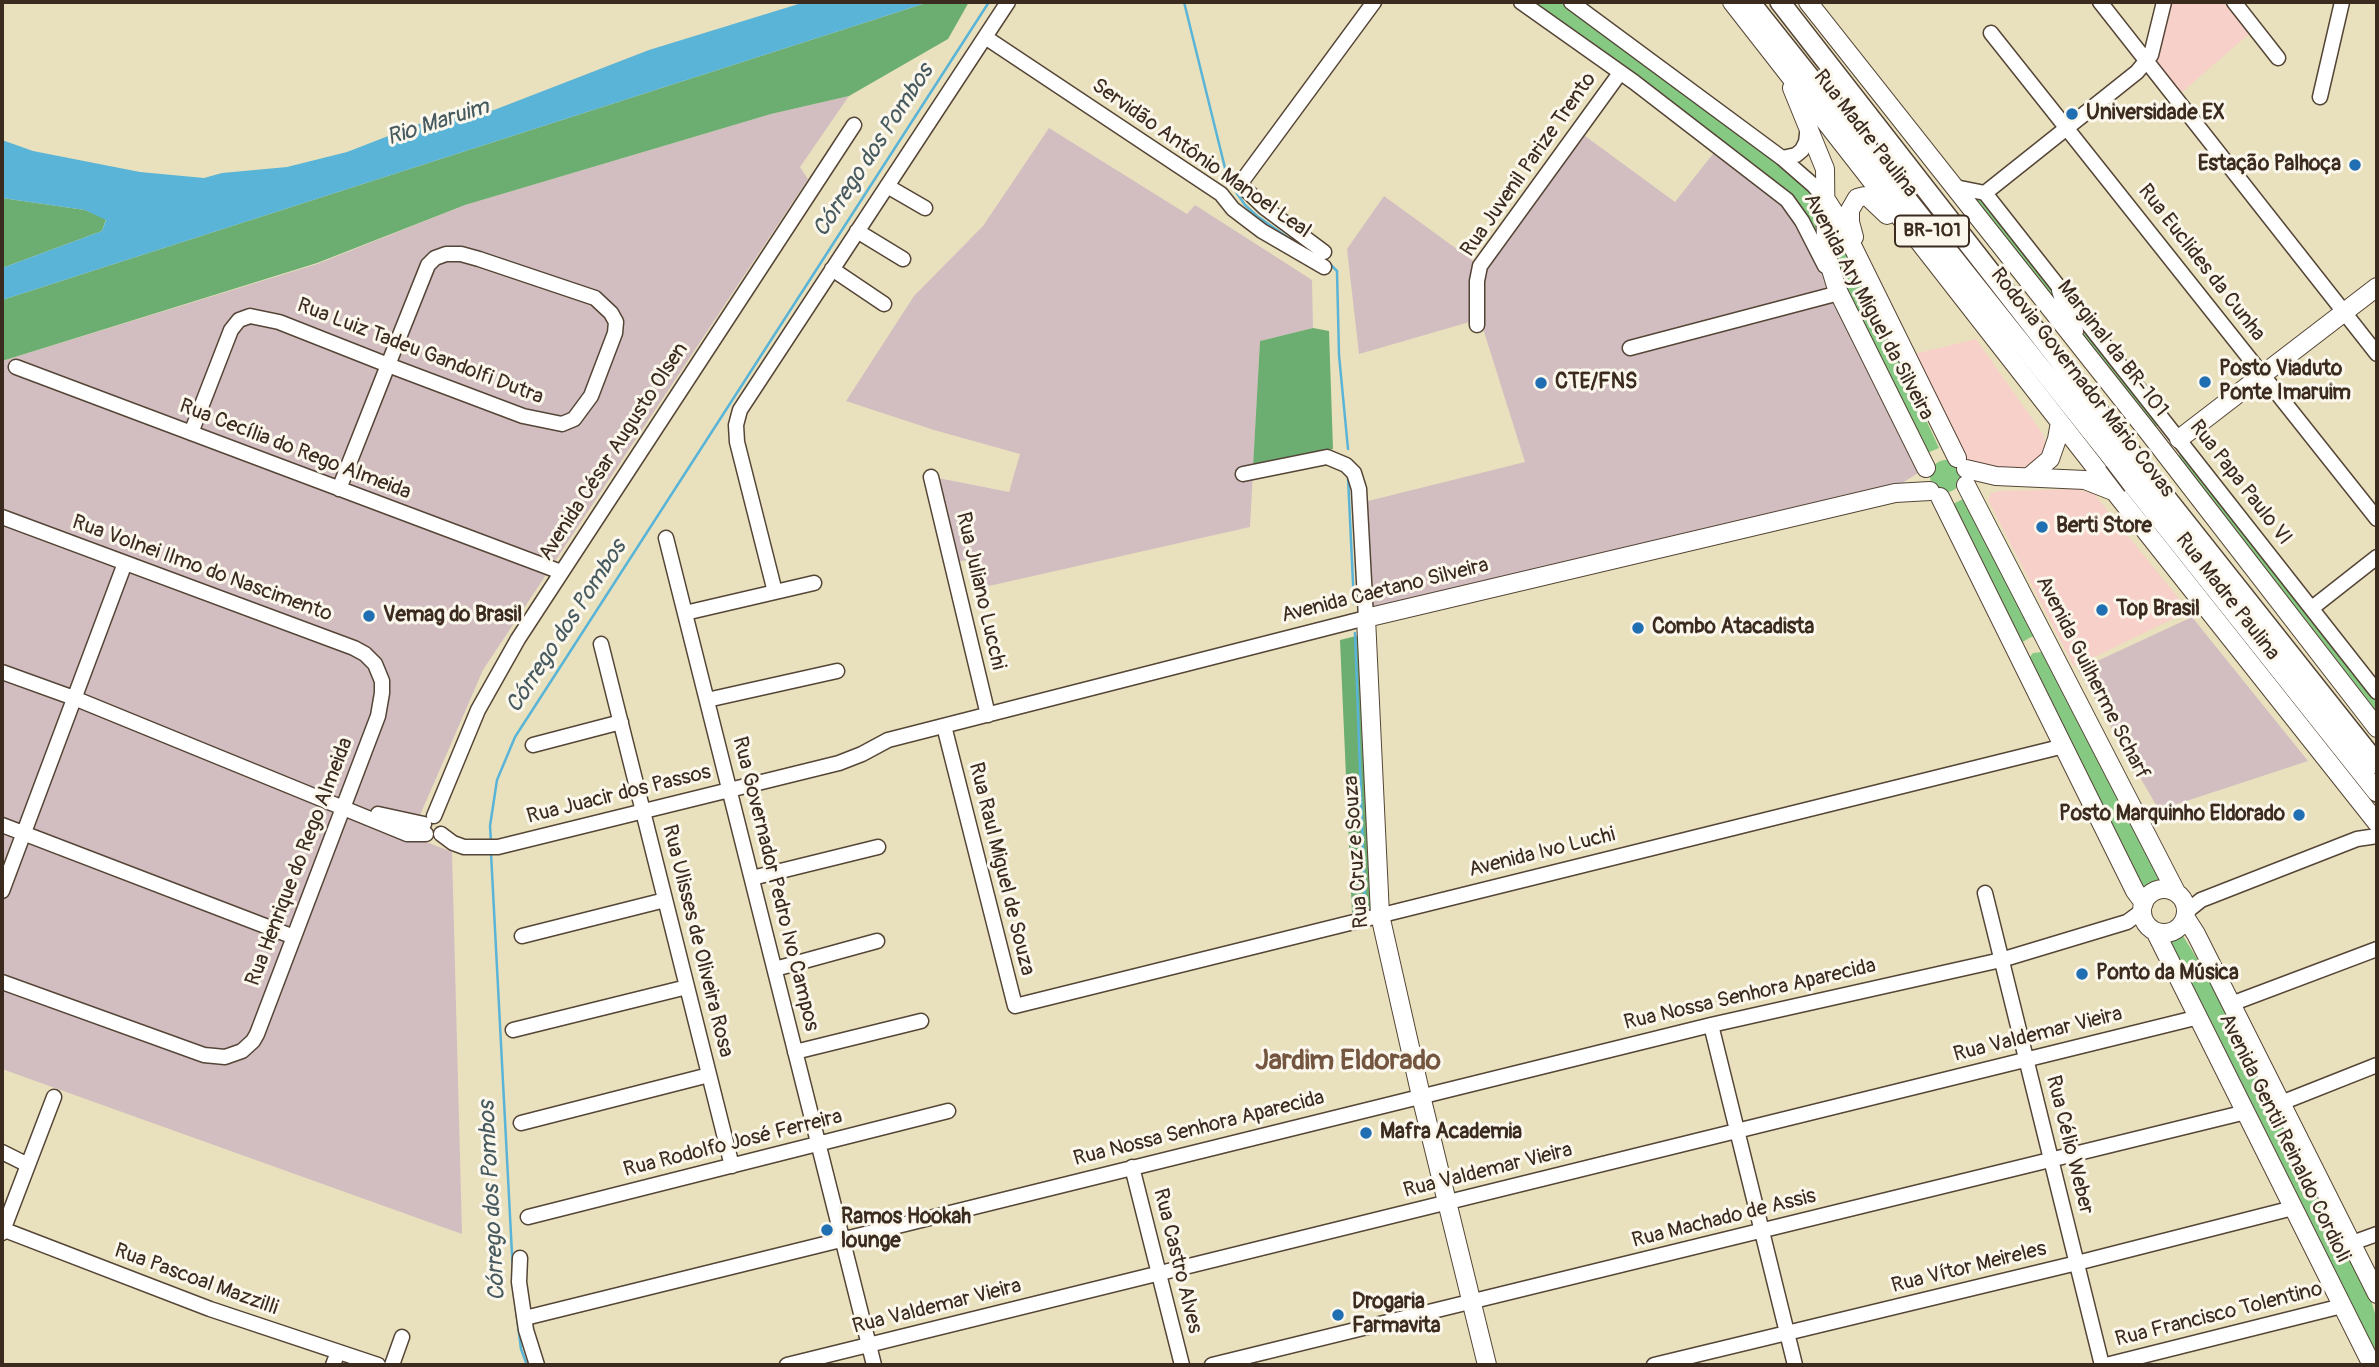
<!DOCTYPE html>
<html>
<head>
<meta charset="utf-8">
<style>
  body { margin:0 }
  #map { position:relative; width:2379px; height:1367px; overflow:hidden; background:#e9e1bd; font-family:Pangolin,sans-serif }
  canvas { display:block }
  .frame { position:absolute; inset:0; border:4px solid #3b2a1e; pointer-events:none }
</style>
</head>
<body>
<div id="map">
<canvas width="2379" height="1367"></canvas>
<div class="frame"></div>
</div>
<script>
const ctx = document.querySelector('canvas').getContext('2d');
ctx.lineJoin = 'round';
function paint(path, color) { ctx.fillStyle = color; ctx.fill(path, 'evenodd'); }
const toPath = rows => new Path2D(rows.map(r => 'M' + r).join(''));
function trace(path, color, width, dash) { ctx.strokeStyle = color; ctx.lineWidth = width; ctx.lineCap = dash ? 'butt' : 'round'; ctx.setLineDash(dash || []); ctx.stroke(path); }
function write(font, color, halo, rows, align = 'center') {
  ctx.font = font + ' Pangolin,sans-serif'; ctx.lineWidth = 6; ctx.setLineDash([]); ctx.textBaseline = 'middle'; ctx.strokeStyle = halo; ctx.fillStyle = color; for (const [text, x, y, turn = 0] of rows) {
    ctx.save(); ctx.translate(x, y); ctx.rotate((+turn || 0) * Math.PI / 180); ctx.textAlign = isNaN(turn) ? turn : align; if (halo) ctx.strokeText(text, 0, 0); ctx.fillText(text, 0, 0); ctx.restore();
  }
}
const built = toPath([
  [2171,2,2223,2,2249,34,2181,93,2157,63],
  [1976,339,2043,434,2045,443,2044,453,2027,469,1983,469,1967,461,1914,354],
  [2077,489,2094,494,2189,611,2074,667,1988,500,1991,493,1999,491]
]);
const industrial = toPath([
  [849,96,800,167,808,179,483,670,411,836,452,852,462,1234,2,1069,2,361,317,264,465,205,771,114],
  [1049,128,1187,214,1195,205,1312,280,1313,328,1260,341,1250,527,980,588,972,559,958,562,938,478,1009,492,1020,454,934,430,846,401,914,296,983,226],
  [1581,133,1675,202,1716,150,1790,210,1833,291,1921,471,1893,489,1370,613,1364,502,1525,462,1480,319,1359,354,1347,249,1384,196,1476,263],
  [2192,617,2308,761,2159,810,2078,670]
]);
const green = toPath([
  [1533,2,1565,2,1769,151,1823,201,1819,242,1797,201,1786,189],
  [1967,193,1985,197,2055,289,2066,322],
  [1827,225,1840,227,1883,316,1920,407,1939,448,1927,453,1842,287],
  [2077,314,2160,426,2154,426,2085,340],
  [2185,451,2377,697,2377,712,2178,456],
  '1930 476a16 16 0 1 1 32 0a16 16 0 1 1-32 0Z',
  [1965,498,2039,637,2031,637,2021,643,1953,504],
  [2042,652,2053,669,2163,884,2160,886,2144,893,2029,658,2033,653],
  [2183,936,2224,1002,2369,1294,2377,1320,2377,1361,2165,945]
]);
const forest = toPath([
  [929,2,969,2,948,39,849,96,771,114,465,205,317,263,2,361,2,300],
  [2,198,85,210,106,219,102,231,2,268],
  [1313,328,1329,331,1333,449,1253,467,1260,341],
  [1360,635,1378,908,1352,913,1340,640]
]);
const water = toPath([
  [805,2,929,2,2,300,2,268,102,231,106,220,85,210,2,198,2,140,33,151,140,172,204,178,222,173,287,167,347,152,427,121,494,110,649,50]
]);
const stream = toPath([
  [1184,2,1228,180,1245,205,1257,216,1297,244],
  [1330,264,1337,271,1339,355,1348,449],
  [1348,477,1354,604],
  [1355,633,1365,905],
  [491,843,490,826,497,780,515,737,989,2],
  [491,853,513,1273],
  [514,1293,521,1349,527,1365]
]);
const minor = toPath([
  [1521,2,1634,82,1787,200,1802,221,1825,266],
  [1571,2,1782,158,1813,185,1827,201],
  [2100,2,2377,354],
  [2234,2,2278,58],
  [1991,33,2377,519],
  [985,37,1221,194,1233,209,1262,231,1324,267],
  [2320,97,2342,2],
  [1782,158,1796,155,1802,150,1806,142,1808,126],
  [887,186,925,208],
  [1955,187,1985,193,2377,692],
  [1985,193,2137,72,2151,55,2164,2],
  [857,231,903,259],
  [1324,252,1265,208,1240,184,1374,2],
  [832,269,884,304],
  [1477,325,1477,281,1480,266,1620,73],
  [1630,348,1839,293],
  [16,367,561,572],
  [191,433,231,330,239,320,250,316,279,322,388,365,523,416,562,424,574,419,591,396,615,333,616,322,611,313,595,298,479,259,461,254,446,254,435,258,428,265,388,365,339,489],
  [931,477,988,715],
  [2,517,354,648,365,654,375,664,382,681,382,693,378,716,257,1034,253,1041,242,1051,225,1057,204,1055,2,982],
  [666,538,874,1365],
  [775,592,737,442,736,425,740,410,1008,2],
  [2312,608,2377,557],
  [685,613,814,583],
  [601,644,732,1166],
  [2,672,74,698,407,834,426,834],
  [707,700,837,671],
  [944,726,1015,1006,2064,746],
  [533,745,621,722],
  [378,814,424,824],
  [434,816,478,710,518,639,854,125],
  [2,825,294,937],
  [441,834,453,843,464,847,498,847,839,763,862,754,888,740,1366,618,1359,489,1354,473,1346,465,1327,457,1243,474],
  [752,878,878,847],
  [2,891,125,563],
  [1985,893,2102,1365],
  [2186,912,2201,900,2357,839,2377,836],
  [522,936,665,900],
  [775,969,877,941],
  [2231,1004,2377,949],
  [1711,1025,1795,1365],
  [513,1030,687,987],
  [795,1052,921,1021],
  [2281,1103,2377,1065],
  [521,1123,709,1075],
  [2,1152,28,1165],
  [1132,1167,1182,1365],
  [528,1217,948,1111],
  [2,1229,210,1309,378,1365],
  [2,1233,54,1097],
  [2352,1243,2377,1234],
  [520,1258,519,1282,526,1330,537,1365],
  [525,1318,1711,1025,2001,960,2127,922,2142,911],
  [333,1365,338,1352],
  [392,1365,402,1337],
  [787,1365,2199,1017],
  [1212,1365,2246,1112],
  [1654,1365,2077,1263,2293,1208],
  [2106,1365,2342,1306]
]);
const major = toPath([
  [1732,2,2095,467,2377,823],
  [1808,2,2149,433,2377,728],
  [1792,88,1825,169,1826,253,1837,289,1926,468],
  [1827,201,1841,223,1957,458],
  [1854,237,1850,222,1850,210,1857,198,1865,196,1869,198,1887,215],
  [2061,290,2074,331],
  [2179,439,2377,287],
  [1966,469,1996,476,2085,480,2113,491],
  [2030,476,2050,459,2057,439,2060,422],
  [1966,485,2176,892],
  [1940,497,2135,891,2144,903],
  '2142 911a22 22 0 1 1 44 0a22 22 0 1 1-44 0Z',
  [2185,917,2196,934,2377,1294],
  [2155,931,2372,1365],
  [1487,1365,1421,1096,1380,915,1366,618,1895,493,1930,491]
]);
const highway = toPath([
  [1750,2,2114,460],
  [1780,2,2129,450],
  [2148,475,2377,764],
  [2133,485,2377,792]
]);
const highwayBridge = toPath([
  [2129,450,2148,475],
  [2114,460,2133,485]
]);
const markers = [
  [2072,114,7,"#1f6fb2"],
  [2355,165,7,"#1f6fb2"],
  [2205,382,7,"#1f6fb2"],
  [1541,383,7,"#1f6fb2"],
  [2042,527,7,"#1f6fb2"],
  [2102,610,7,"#1f6fb2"],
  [369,616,7,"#1f6fb2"],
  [1638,628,7,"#1f6fb2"],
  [2299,815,7,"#1f6fb2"],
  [2082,974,7,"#1f6fb2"],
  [1366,1133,7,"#1f6fb2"],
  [827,1230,7,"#1f6fb2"],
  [1338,1315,7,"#1f6fb2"]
];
const shields = [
  [1932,231,74]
];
const shieldNames = [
  ["BR-101",1932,231]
];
const poiNames = [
  ["Universidade EX",2086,114],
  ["Estação Palhoça",2341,165,"right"],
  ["Posto Viaduto",2219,370],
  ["Ponte Imaruim",2219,394],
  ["CTE/FNS",1555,383],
  ["Berti Store",2056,527],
  ["Top Brasil",2116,610],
  ["Vemag do Brasil",383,616],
  ["Combo Atacadista",1652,628],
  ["Posto Marquinho Eldorado",2285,815,"right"],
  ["Ponto da Música",2096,974],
  ["Mafra Academia",1380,1133],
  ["Ramos Hookah",841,1218],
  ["lounge",841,1242],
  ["Drogaria",1352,1303],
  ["Farmavita",1352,1327]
];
const streetNames = [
  ["Rua Madre Paulina",1865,134,52],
  ["Servidão Antônio Manoel Leal",1201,159,35],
  ["Rua Juvenil Parize Trento",1529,165,-55],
  ["Rua Euclides da Cunha",2201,263,52],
  ["Avenida Ary Miguel da Silveira",1868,307,62],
  ["Marginal da BR-101",2112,349,52],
  ["Rua Luiz Tadeu Gandolfi Dutra",420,352,21],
  ["Rodovia Governador Mário Covas",2082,383,52],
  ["Rua Cecília do Rego Almeida",295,450,21],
  ["Avenida César Augusto Olsen",614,452,-57],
  ["Rua Papa Paulo VI",2240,483,52],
  ["Rua Volnei Ilmo do Nascimento",202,569,20],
  ["Rua Juliano Lucchi",980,591,77],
  ["Avenida Caetano Silveira",1385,591,-14],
  ["Rua Madre Paulina",2227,597,52],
  ["Avenida Guilherme Scharf",2092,678,63],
  ["Rua Juacir dos Passos",619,795,-14],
  ["Rua Cruz e Souza",1357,852,-94],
  ["Avenida Ivo Luchi",1542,853,-14],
  ["Rua Henrique do Rego Almeida",300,862,-69],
  ["Rua Raul Miguel de Souza",1001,869,76],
  ["Rua Governador Pedro Ivo Campos",775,884,76],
  ["Rua Ulisses de Oliveira Rosa",697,941,76],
  ["Rua Nossa Senhora Aparecida",1750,995,-13],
  ["Rua Valdemar Vieira",2038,1035,-14],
  ["Rua Nossa Senhora Aparecida",1199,1129,-14],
  ["Avenida Gentil Reinaldo Cordioli",2284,1138,64],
  ["Rua Rodolfo José Ferreira",733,1144,-14],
  ["Rua Célio Weber",2069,1145,76],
  ["Rua Valdemar Vieira",1488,1171,-14],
  ["Rua Machado de Assis",1724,1219,-14],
  ["Rua Castro Alves",1177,1261,76],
  ["Rua Vítor Meireles",1969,1268,-14],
  ["Rua Pascoal Mazzilli",196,1280,20],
  ["Rua Valdemar Vieira",937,1307,-14],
  ["Rua Francisco Tolentino",2219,1315,-14]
];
const waterNames = [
  ["Rio Maruim",438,123,-18],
  ["Córrego dos Pombos",874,151,-57],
  ["Córrego dos Pombos",567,627,-57],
  ["Córrego dos Pombos",493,1201,-93]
];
const districtNames = [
  ["Jardim Eldorado",1348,1062]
];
paint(built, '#f7d0c9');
paint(industrial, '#d2bec1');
paint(green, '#85c983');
paint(forest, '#6cad71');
paint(water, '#59b4d7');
trace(stream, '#59b4d7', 2.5);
trace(minor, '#554536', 17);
trace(major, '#554536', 20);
trace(highway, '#554536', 22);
trace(minor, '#fff', 14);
trace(major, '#fff', 18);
trace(highway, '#fff', 19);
trace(highwayBridge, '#554536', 22, []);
trace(highwayBridge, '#fff', 19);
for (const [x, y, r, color] of markers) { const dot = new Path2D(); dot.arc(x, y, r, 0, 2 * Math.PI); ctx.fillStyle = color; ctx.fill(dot); trace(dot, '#fbf7ec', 2.5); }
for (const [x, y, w] of shields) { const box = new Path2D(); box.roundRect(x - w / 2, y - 15.5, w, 31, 5); ctx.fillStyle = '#fbf7ec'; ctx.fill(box); trace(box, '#3b2a1e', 2); }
write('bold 19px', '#3b2a1e', null, shieldNames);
write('bold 21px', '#3b2a1e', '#fbf7ec', poiNames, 'left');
write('21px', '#3b2a1e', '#fbf7ec', streetNames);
write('italic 23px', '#465a5f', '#fbf7ec', waterNames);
write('bold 28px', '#74553f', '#fbf7ec', districtNames);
</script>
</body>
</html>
